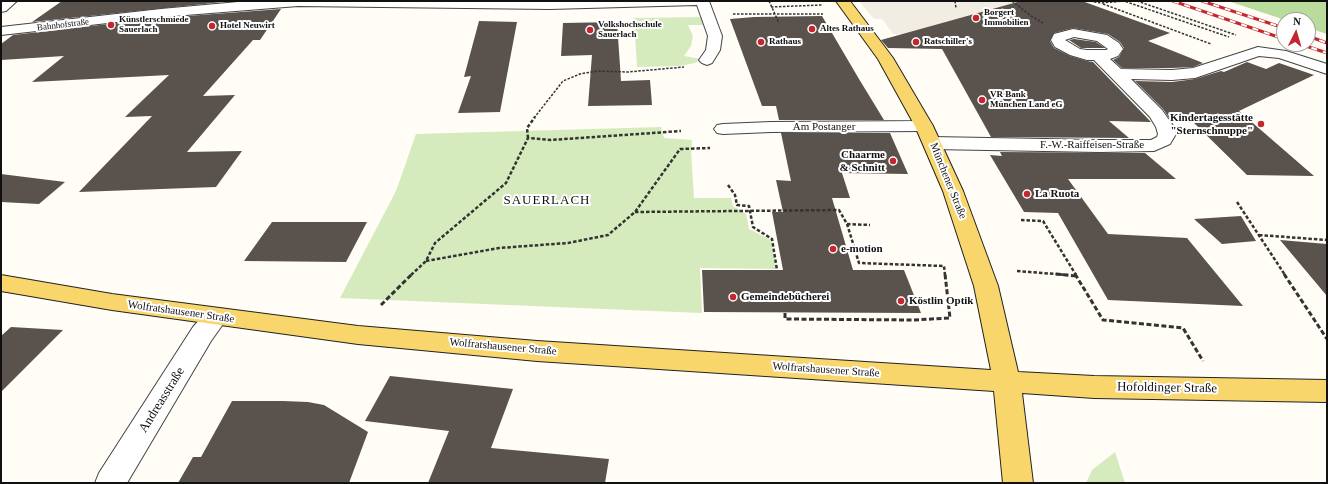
<!DOCTYPE html>
<html>
<head>
<meta charset="utf-8">
<style>
  body { margin:0 }
  #map { position:relative; width:1328px; height:484px; overflow:hidden; background:#fffdf5; font-family:Georgia,serif }
  canvas { display:block }
  .frame { position:absolute; inset:0; border:2px solid #111; pointer-events:none }
  .north { position:absolute; left:1276px; top:12px; width:40px; height:40px; box-sizing:border-box; background:#fff; border:1px solid #a0a0a0; border-radius:50%; rotate:5deg; font-size:11px; font-weight:700; line-height:16px; text-align:center; color:#111 }
  .north::after { content:''; display:block; margin:auto; width:14px; height:18px; background:#c4262e; clip-path:polygon(50% 0,100% 100%,50% 72%,0 100%) }
</style>
</head>
<body>
<div id="map">
<canvas width="1328" height="484"></canvas>
<div class="frame"></div>
<div class="north">N</div>
</div>
<script>
const ctx = document.querySelector('canvas').getContext('2d');
ctx.lineJoin = 'round';
function paint(path, color) { ctx.fillStyle = color; ctx.fill(path, 'evenodd'); }
const toPath = rows => new Path2D(rows.map(r => 'M' + r).join(''));
function trace(path, color, width, dash) { ctx.strokeStyle = color; ctx.lineWidth = width; ctx.lineCap = dash ? 'butt' : 'round'; ctx.setLineDash(dash || []); ctx.stroke(path); }
function write(font, color, halo, rows, align = 'center') {
  ctx.font = font + ' Georgia,serif'; ctx.lineWidth = 4; ctx.setLineDash([]); ctx.textBaseline = 'middle'; ctx.strokeStyle = halo; ctx.fillStyle = color; for (const [text, x, y, turn = 0] of rows) {
    ctx.save(); ctx.translate(x, y); ctx.rotate((+turn || 0) * Math.PI / 180); ctx.textAlign = isNaN(turn) ? turn : align; if (halo) ctx.strokeText(text, 0, 0); ctx.fillText(text, 0, 0); ctx.restore();
  }
}
const green = toPath([
  [701,17,703,25,688,25,693,36,691,46,684,56,701,59,695,63,680,66,637,67,634,18],
  [661,127,664,138,692,140,691,151,694,198,731,198,733,206,746,214,749,229,771,240,776,269,700,268,702,313,340,298,396,191,416,134],
  [1115,452,1125,483,1086,483,1092,470]
]);
const forest = toPath([
  [1228,1,1327,1,1327,34,1308,28,1308,20,1285,20]
]);
const plaza = toPath([
  [859,1,1094,1,1096,2,1091,3,1087,2,1026,18,998,7,925,28,928,35,893,34,882,19,874,19]
]);
const building = toPath([
  [62,1,232,1,32,22],
  [1021,1,1082,1,1170,33,1148,41,1203,63,1193,67,1172,68,1122,68,1113,60,1119,57,1124,48,1120,42,1108,34,1073,28,1054,33,1050,41,1054,48,1070,56,1087,61,1093,62,1151,122,1109,121,1129,138,991,137,942,49,888,48,881,40],
  [281,9,260,40,253,40,203,96,235,95,187,152,242,151,216,187,79,192,152,116,125,117,169,75,32,82,64,56,1,60,1,44,13,35,161,18],
  [822,16,859,79,884,120,779,120,776,106,762,106,730,19,754,17],
  [479,21,517,22,500,112,458,113,471,76,464,77],
  [617,22,621,81,650,80,652,105,588,106,592,55,561,56,563,23],
  [1074,39,1096,42,1105,48,1081,48,1069,40],
  [1247,62,1266,69,1279,63,1314,75,1239,111,1314,176,1247,175,1194,123,1172,122,1163,109,1135,81,1172,82,1195,79,1221,71,1224,72],
  [781,133,890,133,908,174,842,173,850,198,832,198,853,270,904,270,921,313,704,312,702,270,783,270,772,212,783,212,776,180,791,181],
  [1000,152,1145,153,1176,179,1068,179,1108,234,1187,238,1243,306,1108,300,1058,213,1024,212,990,155,1002,156],
  [1,174,65,182,39,204,1,202],
  [1241,216,1256,241,1222,244,1194,219],
  [272,222,367,222,346,262,244,261],
  [1280,240,1327,244,1327,296],
  [11,327,63,330,1,392,1,336],
  [390,376,513,389,491,448,609,459,605,483,428,483,449,431,365,421],
  [232,401,283,401,308,402,324,405,368,432,349,483,178,483,193,457,201,457]
]);
const pathFar2 = toPath([
  [769,1,779,23],
  [955,1,956,8],
  [1012,1,1031,16,1043,23],
  [1090,1,1101,3,1124,1,1229,37],
  [1137,1,1236,35],
  [1103,4,1211,44],
  [771,7,822,5],
  [733,14,823,14],
  [534,118,563,81,580,74,597,71,628,72,684,67]
]);
const pathFar1 = toPath([
  [528,138,527,128,535,117],
  [728,185,735,195,737,205,749,206,753,227,772,239,777,270],
  [1237,202,1285,275],
  [635,212,839,210,847,224,859,263,944,266,945,275],
  [1021,220,1043,221,1076,275],
  [847,224,870,225],
  [1259,235,1327,240],
  [426,261,499,248,568,243,608,235,635,212,680,149,710,148],
  [1017,271,1068,275],
  [411,275,426,261,435,243,506,183,528,138,551,140,681,131]
]);
const path = toPath([
  [1056,274,1077,276],
  [1075,274,1103,320,1183,328,1203,361],
  [1284,274,1327,339],
  [381,305,412,274],
  [785,313,785,319,913,320,950,318,945,274]
]);
const minor = toPath([
  [17,1,6,11,1,12,2,1,17,1],
  [249,1,709,1,722,36,720,50,712,63,707,65,702,63,699,60,706,50,708,36,697,5,550,9,298,6,161,17,1,35,1,27,161,9,249,1],
  [1073,29,1107,35,1119,43,1123,49,1118,56,1110,59,1121,69,1172,70,1193,68,1258,47,1286,51,1327,64,1327,74,1279,58,1259,56,1195,78,1172,80,1131,79,1162,110,1174,127,1176,134,1170,144,1154,151,1100,152,932,149,926,147,923,143,926,139,932,137,1100,140,1151,140,1157,137,1158,134,1156,127,1150,117,1094,60,1087,60,1070,55,1055,47,1051,40,1054,34,1073,29],
  [1074,37,1097,41,1108,49,1106,50,1087,50,1080,49,1065,40,1074,37],
  [924,121,930,122,933,126,930,130,924,131,771,132,723,134,717,133,714,129,717,125,723,124,771,122,924,121],
  [216,308,225,311,228,317,211,341,127,483,95,483,99,473,193,327,207,311,216,308]
]);
const major = toPath([
  [836,1,850,1,893,58,933,126,963,191,998,286,1018,372,1094,376,1327,380,1327,402,1094,398,1022,393,1033,483,1003,483,994,391,537,361,358,344,112,310,1,291,1,275,112,294,358,326,537,341,991,370,974,286,943,191,915,126,878,59,836,1]
]);
const rail = toPath([
  [1173,1,1284,39],
  [1202,1,1284,28],
  [1308,36,1327,43],
  [1300,44,1327,53]
]);
const markers = [
  [976,18,4,"#c4262e"],
  [111,25,4,"#c4262e"],
  [212,26,4,"#c4262e"],
  [812,29,4,"#c4262e"],
  [590,30,4,"#c4262e"],
  [761,42,4,"#c4262e"],
  [916,42,4,"#c4262e"],
  [982,100,4,"#c4262e"],
  [1261,124,4,"#c4262e"],
  [893,161,4,"#c4262e"],
  [1027,194,4,"#c4262e"],
  [833,249,4,"#c4262e"],
  [733,297,4,"#c4262e"],
  [901,301,4,"#c4262e"]
];
const farPoinames = [
  ["Borgert",984,13],
  ["Immobilien",984,23],
  ["Künstlerschmiede",119,20],
  ["Sauerlach",119,30],
  ["Volkshochschule",598,25],
  ["Sauerlach",598,35],
  ["Hotel Neuwirt",220,26],
  ["Altes Rathaus",820,29],
  ["Rathaus",769,42],
  ["Ratschiller's",924,42],
  ["VR Bank",990,95],
  ["München Land eG",990,105]
];
const farStreetnames = [
  ["Bahnhofstraße",63,25,-7]
];
const poiNames = [
  ["Kindertagesstätte",1253,118,"right"],
  ["\"Sternschnuppe\"",1253,131,"right"],
  ["Chaarme",885,155,"right"],
  ["& Schnitt",885,168,"right"],
  ["La Ruota",1035,194],
  ["e-motion",841,249],
  ["Gemeindebücherei",741,297],
  ["Köstlin Optik",909,301]
];
const streetNames = [
  ["Am Postanger",824,127],
  ["F.-W.-Raiffeisen-Straße",1092,145],
  ["Münchener Straße",948,181,68],
  ["Wolfratshausener Straße",181,312,8],
  ["Wolfratshausener Straße",503,347,5],
  ["Wolfratshausener Straße",826,370,4]
];
const quarterNames = [
  ["SAUERLACH",547,201]
];
const nearStreetnames = [
  ["Hofoldinger Straße",1167,388,1],
  ["Andreasstraße",162,400,-58]
];
paint(green, '#d5ebbd');
paint(forest, '#b9dc9c');
paint(plaza, '#f1ede2');
paint(building, '#5a524d');
trace(minor, '#444', 2);
trace(major, '#222', 2);
trace(pathFar2, '#333', 1.5, [2.5, 1.5]);
trace(pathFar1, '#333', 2.5, [3.5, 2]);
trace(path, '#333', 3, [5, 2.5]);
paint(minor, '#fff');
paint(major, '#f9d66b');
trace(rail, '#c4262e', 3);
trace(rail, '#fff', 2, [6]);
for (const [x, y, r, color] of markers) { const dot = new Path2D(); dot.arc(x, y, r, 0, 2 * Math.PI); ctx.fillStyle = color; ctx.fill(dot); trace(dot, '#fff', 1.5); }
write('bold 9px', '#111', '#fff', farPoinames, 'left');
write('9px', '#111', '#fff', farStreetnames);
write('bold 11px', '#111', '#fff', poiNames, 'left');
write('11px', '#111', '#fff', streetNames);
ctx.letterSpacing = '1px';
write('13px', '#111', '#fff', quarterNames);
ctx.letterSpacing = '0px';
write('13px', '#111', '#fff', nearStreetnames);
</script>
</body>
</html>
